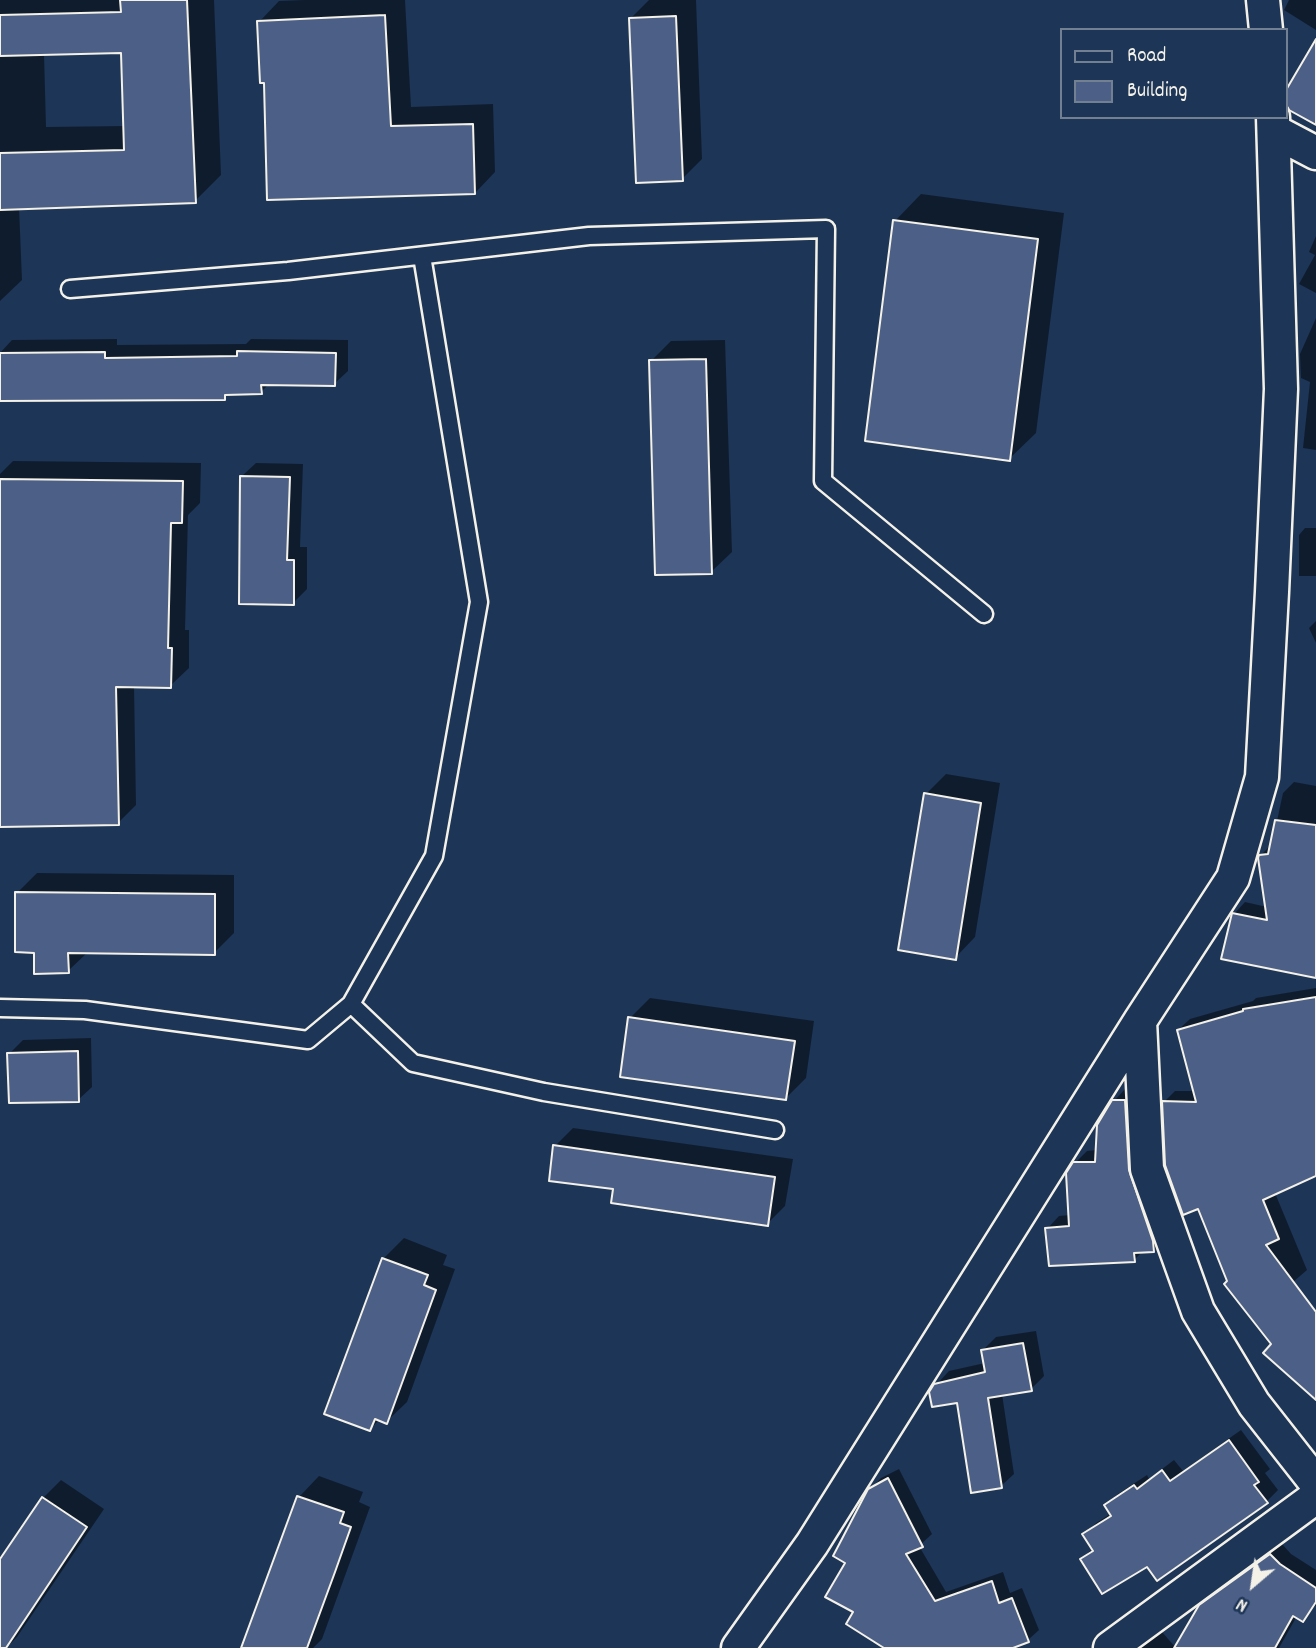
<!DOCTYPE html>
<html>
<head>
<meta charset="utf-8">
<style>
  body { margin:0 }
  #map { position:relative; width:1316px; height:1648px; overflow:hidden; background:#1d3557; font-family:Dekko,sans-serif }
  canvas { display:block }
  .legend { position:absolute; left:1060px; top:28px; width:228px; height:91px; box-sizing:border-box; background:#1d3557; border:2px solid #738091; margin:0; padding:9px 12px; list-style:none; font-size:21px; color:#f4f1e8 }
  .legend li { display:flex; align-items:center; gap:14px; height:35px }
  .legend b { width:35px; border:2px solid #738091 }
  .north { position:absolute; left:1218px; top:1550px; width:70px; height:70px; -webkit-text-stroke:5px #1d3557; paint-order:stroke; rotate:209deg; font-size:19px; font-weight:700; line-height:28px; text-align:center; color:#f4f1e8 }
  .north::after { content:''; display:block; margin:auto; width:24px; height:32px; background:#f4f1e8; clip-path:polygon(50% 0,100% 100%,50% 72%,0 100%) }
</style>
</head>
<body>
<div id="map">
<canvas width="1316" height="1648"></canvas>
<ul class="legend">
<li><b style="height:9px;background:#1d3557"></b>Road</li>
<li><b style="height:19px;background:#4c6087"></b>Building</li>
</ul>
<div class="north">N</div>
</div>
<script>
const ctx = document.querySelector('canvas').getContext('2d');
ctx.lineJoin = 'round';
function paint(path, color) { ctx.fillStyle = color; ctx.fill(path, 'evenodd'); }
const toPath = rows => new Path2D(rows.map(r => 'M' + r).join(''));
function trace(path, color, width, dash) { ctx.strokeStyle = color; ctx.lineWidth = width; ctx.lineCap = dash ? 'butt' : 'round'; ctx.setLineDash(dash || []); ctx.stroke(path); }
const shadow = toPath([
  [0,0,214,0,221,175,195,201,19,207,22,280,0,301],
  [123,52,125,126,46,127,44,54],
  [304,0,405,0,411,107,493,104,495,172,475,193,259,22,279,1],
  [649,0,696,0,702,159,682,179,631,18],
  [1289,0,1316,0,1316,30,1284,10],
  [921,194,1064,213,1036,433,1009,459,895,221],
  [1316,236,1316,293,1299,284,1315,255,1309,252],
  [1316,318,1316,450,1303,448,1310,382,1301,378,1300,354],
  [117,339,117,345,246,344,251,339,348,340,348,371,334,384,269,384,261,392,229,393,224,398,0,400,0,353,12,340],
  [725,340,732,552,711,572,651,361,671,341],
  [13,461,201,463,200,503,188,515,185,630,189,630,189,668,170,686,134,686,136,805,118,823,0,774,0,474],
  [256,463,303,464,300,547,307,547,307,589,293,603,242,476],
  [1305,528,1316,528,1316,576,1299,576,1299,535],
  [1316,621,1316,643,1309,628],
  [946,774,1000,783,975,937,955,958,926,794],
  [1294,782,1316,786,1316,977,1234,914,1245,902,1267,907,1260,856,1272,844,1283,793],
  [37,873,234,875,234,933,214,953,88,952,68,971,35,951,17,893],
  [1316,988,1316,1175,1275,1193,1307,1270,1286,1288,1316,1314,1316,1398,1273,1344,1229,1281,1164,1102,1175,1091,1195,1091,1178,1030,1190,1019,1253,1001,1256,998],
  [650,998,814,1021,806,1078,786,1098,630,1018],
  [91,1038,92,1087,78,1100,9,1054,23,1040],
  [1126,1088,1137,1088,1166,1238,1153,1251,1143,1251,1134,1260,1047,1229,1059,1216,1070,1215,1074,1164,1087,1151,1097,1150,1114,1101],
  [573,1128,793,1159,785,1206,767,1224,615,1187,555,1146],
  [404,1238,447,1255,443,1265,455,1269,407,1402,386,1422,380,1419,370,1429,383,1259],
  [1036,1331,1044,1376,1031,1389,1002,1394,1014,1474,1001,1486,959,1401,936,1385,949,1371,985,1363,983,1350,996,1337],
  [1241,1430,1270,1469,1265,1473,1278,1490,1267,1501,1158,1579,1147,1564,1082,1559,1093,1548,1085,1535,1096,1523,1112,1513,1107,1505,1118,1494,1147,1475,1149,1479,1174,1460,1183,1471],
  [899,1469,932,1534,919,1546,946,1592,1003,1572,1010,1593,1022,1588,1039,1630,1028,1640,1008,1648,884,1648,856,1611,847,1562,870,1490,881,1478],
  [319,1476,363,1492,359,1502,370,1507,322,1639,313,1648,243,1648,299,1497],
  [61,1480,104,1509,17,1637,6,1648,0,1648,0,1562,43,1498],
  [1282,1544,1291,1554,1316,1570,1316,1605,1302,1620,1297,1616,1279,1648,1140,1648,1162,1632,1176,1648,1201,1607,1212,1595]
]);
const building = toPath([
  [120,0,187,0,196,203,0,210,0,153,124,150,121,53,0,56,0,15,121,12,120,0],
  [385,15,391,126,473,124,475,194,267,200,264,83,260,83,257,21,385,15],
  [676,16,683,181,636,183,629,18,676,16],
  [1316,39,1316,125,1289,110,1286,105,1286,90,1316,39],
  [893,220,1038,239,1010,461,865,441,893,220],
  [237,351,336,353,335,386,261,385,262,394,225,395,225,400,0,401,0,353,105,352,105,358,237,356,237,351],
  [706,359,712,574,655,575,649,360,706,359],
  [240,476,290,477,287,560,294,560,294,605,239,604,240,476],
  [0,479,183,481,182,523,171,523,168,648,172,648,171,688,116,687,119,825,0,827,0,479],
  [924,793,981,803,956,960,898,950,924,793],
  [1275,820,1316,825,1316,978,1221,959,1232,913,1267,920,1258,858,1259,855,1268,854,1275,820],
  [15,892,215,894,215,955,68,953,69,973,34,974,34,953,15,952,15,892],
  [1316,997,1316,1176,1263,1200,1279,1239,1266,1245,1316,1312,1316,1400,1263,1353,1271,1344,1224,1284,1227,1281,1198,1209,1183,1215,1165,1165,1162,1101,1196,1102,1177,1030,1243,1011,1243,1009,1316,997],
  [628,1017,795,1041,786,1100,620,1077,628,1017],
  [78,1051,79,1102,9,1103,7,1053,78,1051],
  [1112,1100,1125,1100,1129,1170,1153,1241,1154,1252,1134,1253,1135,1262,1049,1266,1045,1228,1069,1226,1066,1173,1073,1162,1095,1162,1097,1125,1112,1100],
  [553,1145,775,1177,768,1226,611,1203,613,1189,549,1181,553,1145],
  [382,1258,428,1275,424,1285,436,1290,387,1424,375,1419,370,1431,324,1414,382,1258],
  [1023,1343,1032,1391,988,1398,1002,1488,971,1493,957,1403,932,1407,929,1392,934,1384,985,1372,981,1350,1023,1343],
  [1229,1440,1259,1482,1254,1485,1268,1503,1157,1581,1147,1567,1102,1594,1080,1559,1093,1551,1082,1534,1111,1516,1104,1505,1134,1485,1137,1489,1162,1470,1170,1481,1229,1440],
  [888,1478,923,1547,906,1554,935,1601,992,1581,999,1603,1012,1598,1029,1642,1013,1648,884,1648,846,1624,853,1612,825,1597,845,1563,833,1556,868,1489,888,1478],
  [297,1496,344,1512,340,1523,351,1527,335,1572,307,1648,241,1648,297,1496],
  [42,1497,87,1527,6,1648,0,1648,0,1559,42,1497],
  [1270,1554,1280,1564,1316,1588,1316,1602,1303,1622,1293,1616,1275,1648,1174,1648,1199,1605,1270,1554]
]);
const lane = toPath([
  [70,289,288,271,589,236,826,229,823,481,984,614],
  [351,1004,434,856,479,602,422,256],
  [0,1008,85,1010,308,1040,351,1004,413,1063,544,1092,775,1130]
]);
const street = toPath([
  [1263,0,1266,30],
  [1274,131,1316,153],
  [1140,1021,1147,1169,1198,1311,1254,1404,1316,1483],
  [738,1648,812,1544,1140,1021,1233,878,1262,777,1272,592,1281,389,1273,117],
  [1110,1648,1316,1497]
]);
paint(shadow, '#0007');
paint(building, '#4c6087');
trace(building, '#f4f1e8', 2);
trace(lane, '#f4f1e8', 21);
trace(street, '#f4f1e8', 37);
trace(lane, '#1d3557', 16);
trace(street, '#1d3557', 32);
</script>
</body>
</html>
